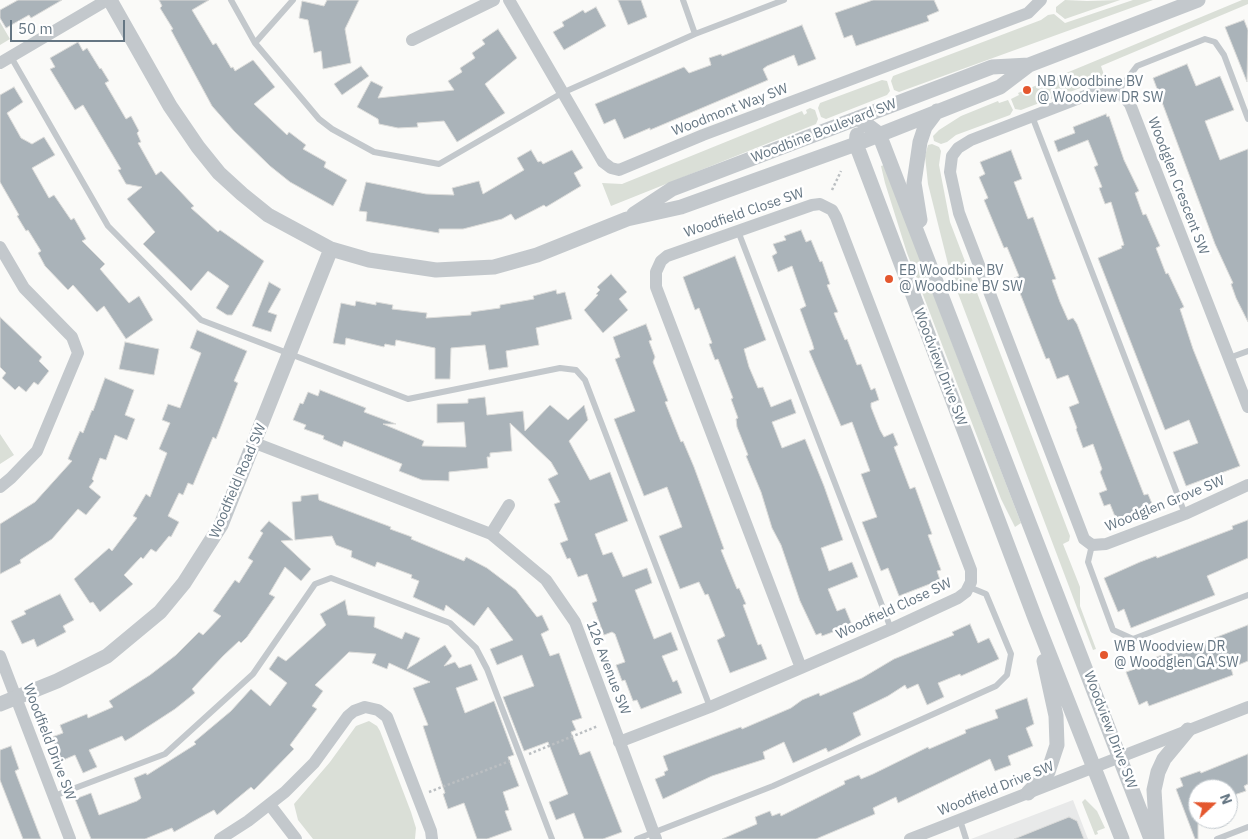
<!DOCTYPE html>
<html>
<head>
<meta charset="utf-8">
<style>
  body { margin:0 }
  #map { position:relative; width:1248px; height:839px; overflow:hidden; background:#fafaf8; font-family:"IBM Plex Sans",sans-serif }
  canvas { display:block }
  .north { position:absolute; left:1188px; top:779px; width:50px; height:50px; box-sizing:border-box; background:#fff; border:1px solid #c1c8cd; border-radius:50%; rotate:69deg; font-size:14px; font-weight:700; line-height:20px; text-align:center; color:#657683 }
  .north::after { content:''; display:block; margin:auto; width:18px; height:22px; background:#e4572e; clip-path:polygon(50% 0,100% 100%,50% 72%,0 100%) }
  .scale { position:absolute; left:10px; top:20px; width:115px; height:22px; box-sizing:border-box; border:2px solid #657683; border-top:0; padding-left:6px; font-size:15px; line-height:18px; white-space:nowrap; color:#657683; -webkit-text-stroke:4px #fff; paint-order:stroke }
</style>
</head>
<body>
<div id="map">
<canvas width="1248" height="839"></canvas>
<div class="north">N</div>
<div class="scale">50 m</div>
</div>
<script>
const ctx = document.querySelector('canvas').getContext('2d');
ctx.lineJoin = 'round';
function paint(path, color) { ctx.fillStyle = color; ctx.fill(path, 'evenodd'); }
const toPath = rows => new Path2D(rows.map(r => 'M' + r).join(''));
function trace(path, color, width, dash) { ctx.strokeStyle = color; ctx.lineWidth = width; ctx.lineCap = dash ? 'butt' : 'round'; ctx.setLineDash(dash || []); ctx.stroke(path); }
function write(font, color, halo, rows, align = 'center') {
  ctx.font = font + ' "IBM Plex Sans",sans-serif'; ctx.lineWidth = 5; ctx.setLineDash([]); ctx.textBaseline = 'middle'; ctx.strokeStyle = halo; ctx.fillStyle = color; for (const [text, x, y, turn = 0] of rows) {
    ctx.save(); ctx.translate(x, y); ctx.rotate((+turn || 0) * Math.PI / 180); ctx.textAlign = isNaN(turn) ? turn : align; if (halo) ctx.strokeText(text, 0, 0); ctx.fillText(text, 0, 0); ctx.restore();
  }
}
const built = toPath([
  [1073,800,1088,839,971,839]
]);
const green = toPath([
  [1065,0,1087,1,1120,0,1065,19,1056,12,1056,7],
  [1133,0,1153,0,899,92,894,90,891,81,893,76,1041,20,1048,15,1054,14,1065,23],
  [1242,0,1248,0,1248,4,1101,66,1104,75,1102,80,1048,100,1046,95,1041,98,1042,102,1021,110,1015,109,1011,99,1019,95,1018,93],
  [0,22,10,39,0,45],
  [882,80,887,81,890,91,887,95,826,119,821,117,818,108,820,103],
  [1008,100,1013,110,1010,115,956,135,947,142,941,144,934,141,933,136,939,130,961,116,998,101,999,103],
  [810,108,815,110,818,119,816,124,611,206,602,183,622,184,802,111,804,115,807,113,806,110],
  [932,144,939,147,941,151,939,165,950,222,1070,536,1069,541,1063,544,1080,587,1080,606,1096,649,1093,650,950,272,928,184,925,156,928,145],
  [884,165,1021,523,1015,527,1001,499,907,253,885,183,881,166],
  [0,434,14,455,0,464],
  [369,721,377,726,380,731,411,812,416,828,415,839,313,839,298,820,294,804,330,762,356,726],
  [1085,799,1097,811,1105,828,1097,831,1098,834,1095,835,1082,802]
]);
const building = toPath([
  [18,0,62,0,31,18,29,15,6,28,0,18,0,10,18,0],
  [159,0,209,0,192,10,213,45,216,43,231,68,233,67,235,71,253,60,275,87,254,104,287,135,289,132,306,145,303,149,326,162,324,167,347,180,333,206,290,182,270,166,234,131,212,106,171,30,173,29,160,8,162,6,159,0],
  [327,0,359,0,345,29,351,63,323,69,321,51,314,53,308,20,299,18,302,1,324,6,327,0],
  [618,0,641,0,647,17,628,25,618,0],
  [873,0,934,0,939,11,927,16,929,21,856,46,852,35,844,38,835,13,873,0],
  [596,7,606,26,564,50,553,32,564,26,562,22,573,16,583,10,585,13,596,7],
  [1244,20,1248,30,1247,82,1225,27,1244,20],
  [802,25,816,59,798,66,794,55,767,66,763,69,768,80,650,130,650,128,624,139,615,119,604,124,595,104,684,67,689,73,711,65,709,58,721,54,722,56,802,25],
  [498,29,517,58,485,84,505,113,457,142,444,121,417,123,418,127,398,128,379,124,378,119,357,107,371,81,383,87,378,98,454,90,448,81,462,72,460,68,475,58,472,53,485,44,482,40,498,29],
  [78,42,83,51,87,48,100,69,101,68,109,81,105,83,126,119,131,116,139,131,137,133,141,142,138,143,156,175,161,171,194,206,191,208,218,232,220,230,264,261,232,315,227,315,216,308,229,286,208,271,191,291,143,244,155,232,127,199,142,187,126,184,118,170,121,169,83,105,75,110,50,69,55,67,50,58,78,42],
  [1187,64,1196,86,1220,76,1234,110,1205,121,1220,160,1248,149,1248,322,1236,298,1231,284,1233,283,1215,244,1153,78,1187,64],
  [361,66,369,76,342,95,334,84,361,66],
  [14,87,23,102,7,113,21,138,32,144,44,137,55,155,32,168,49,198,54,195,71,220,74,218,86,239,82,241,105,264,100,269,129,303,139,296,153,320,126,339,104,306,97,312,73,285,68,290,45,266,38,253,41,251,28,230,26,231,17,216,19,215,0,182,0,95,14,87],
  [1106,114,1107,117,1109,116,1124,160,1139,191,1135,193,1143,215,1146,214,1160,246,1156,248,1166,274,1168,273,1184,307,1180,309,1193,349,1240,466,1186,486,1173,452,1198,443,1189,420,1165,430,1098,258,1122,248,1121,246,1124,245,1111,202,1105,204,1099,188,1102,187,1094,167,1098,165,1088,140,1058,152,1054,141,1075,133,1073,127,1106,114],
  [531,150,538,162,541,161,543,164,572,150,583,168,574,173,581,186,546,207,544,205,515,220,511,214,502,219,463,229,439,229,439,233,366,221,367,212,359,211,366,182,426,194,454,195,452,188,479,181,483,194,524,170,517,158,531,150],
  [1011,150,1022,179,1014,182,1028,219,1033,217,1043,244,1056,279,1052,280,1060,302,1068,320,1073,318,1077,324,1144,495,1148,494,1153,506,1116,519,1110,504,1104,506,1099,493,1107,490,1100,472,1102,469,1093,444,1083,448,1076,429,1077,428,1069,407,1079,403,1068,375,1057,379,1049,358,1046,359,1014,278,1019,276,1007,247,1004,248,984,200,988,198,979,177,985,174,980,162,1011,150],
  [801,230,806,242,811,240,820,262,822,261,830,284,827,285,838,312,834,313,845,340,847,339,857,365,861,364,871,390,875,388,879,400,871,403,871,407,880,430,884,437,893,433,898,445,894,447,910,489,915,487,932,534,928,535,941,570,937,571,940,580,899,596,888,568,881,571,862,522,877,517,861,474,870,471,852,422,841,426,809,351,814,349,812,342,800,309,806,306,792,266,778,272,772,256,777,253,773,244,786,240,784,236,801,230],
  [735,256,766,340,744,349,749,367,758,388,763,387,771,407,791,399,796,413,772,422,782,448,805,439,824,486,843,540,821,548,829,571,852,562,858,577,828,589,837,611,845,608,852,625,822,636,821,633,816,635,800,601,781,545,772,528,761,492,746,456,748,455,737,427,736,419,738,418,731,399,733,398,718,359,715,360,709,344,712,343,699,308,695,310,683,277,735,256],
  [611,274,627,292,619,299,628,310,603,333,584,310,598,295,596,294,600,290,597,287,611,274],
  [269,282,281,289,268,312,277,315,271,332,252,326,269,282],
  [556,290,557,294,565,292,572,319,536,328,539,345,506,351,508,367,489,370,485,345,451,348,450,379,435,379,435,348,396,340,395,346,385,344,384,347,346,338,345,345,333,343,341,303,355,306,356,301,376,305,376,302,393,305,392,309,427,313,426,318,471,315,471,312,500,308,500,305,534,299,533,296,556,290],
  [0,317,42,357,39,361,49,371,38,385,34,382,26,392,19,386,15,390,2,378,6,373,0,367,0,317],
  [646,324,652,340,649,341,655,357,653,362,668,401,665,402,681,442,683,441,694,467,724,549,721,550,737,589,739,588,746,604,743,605,758,645,761,644,767,659,730,673,717,640,725,636,708,594,705,595,699,582,680,589,659,536,682,527,667,487,644,496,614,419,635,411,615,359,620,357,613,337,646,324],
  [197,330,247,351,234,381,238,383,216,439,213,437,193,485,188,483,183,495,179,493,168,516,179,522,171,537,169,536,156,552,151,549,143,559,141,557,124,575,133,584,100,612,93,602,90,603,74,579,109,548,112,551,137,518,133,516,146,494,150,497,167,453,159,449,170,423,162,420,168,404,180,408,201,353,190,348,197,330],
  [125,342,159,349,154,375,119,369,125,342],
  [105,378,134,390,125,415,135,419,127,440,115,435,106,460,100,458,92,479,94,481,89,487,101,497,86,515,78,509,52,539,20,560,21,563,0,574,0,524,35,502,72,461,68,459,73,447,80,431,83,433,92,410,93,411,105,378],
  [320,390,366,408,364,412,396,424,383,424,424,441,422,446,466,447,464,422,437,423,437,404,468,403,468,399,485,397,487,415,523,411,525,431,550,405,568,420,584,405,588,420,569,441,590,480,610,472,628,521,595,534,603,555,612,552,623,577,647,568,652,583,635,590,654,639,671,632,678,650,662,656,673,682,677,680,682,693,641,709,637,700,633,701,625,680,622,681,616,665,625,662,615,634,612,632,604,635,592,603,597,601,587,574,578,577,570,558,567,559,560,543,568,540,554,504,560,502,548,479,558,474,551,462,510,423,512,451,490,453,490,457,487,457,488,468,449,472,449,481,422,480,399,471,402,464,344,441,342,447,323,439,324,436,304,429,306,425,293,420,300,403,303,404,308,392,318,396,320,390],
  [318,494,319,500,391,527,390,529,412,537,411,539,464,561,466,557,487,568,516,590,537,617,542,615,549,630,541,634,550,656,559,653,582,718,572,721,576,730,571,732,580,755,590,751,622,832,603,839,584,839,574,813,556,820,549,802,568,794,548,742,524,751,503,697,534,686,522,655,497,665,490,649,513,640,488,607,474,626,446,605,444,611,413,597,419,581,411,578,412,575,377,562,375,567,351,557,352,551,336,545,332,536,295,540,292,502,301,501,301,496,318,494],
  [1248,520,1248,558,1207,576,1215,595,1131,628,1124,609,1118,612,1104,578,1140,562,1156,556,1157,558,1233,529,1232,526,1248,520],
  [269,521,293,540,281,541,311,569,301,581,285,567,269,594,275,597,247,637,241,643,239,641,223,656,192,689,195,693,175,709,132,737,125,741,122,736,89,750,97,767,83,773,75,755,61,761,52,737,63,733,60,725,87,714,88,718,113,707,109,701,150,675,176,655,199,632,203,635,221,616,213,611,235,580,239,583,253,561,248,558,263,533,260,531,269,521],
  [60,594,74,620,63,626,66,632,37,647,34,639,22,644,11,621,26,614,24,611,60,594],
  [345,600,348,615,375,617,374,627,402,639,405,632,420,638,407,669,445,645,452,656,444,666,455,662,459,668,471,664,478,680,456,688,465,713,494,701,514,755,508,757,519,786,503,792,509,810,505,811,512,830,487,839,477,839,464,803,448,809,443,794,445,793,423,726,428,725,413,688,430,682,389,663,387,669,372,663,376,654,349,652,315,685,323,691,312,706,317,709,290,745,294,749,254,790,251,787,217,815,214,810,174,832,172,828,145,839,91,839,75,799,91,793,99,815,137,801,141,798,134,778,146,773,147,775,196,744,194,742,231,711,251,689,270,706,287,683,269,669,278,656,286,661,326,625,320,614,345,600],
  [970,624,978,643,989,638,999,659,961,676,960,674,938,683,944,697,927,705,918,684,907,689,905,685,888,696,853,713,861,735,843,745,828,752,826,748,793,763,784,742,763,752,765,759,712,776,663,799,655,779,665,775,664,772,668,770,663,756,741,727,742,729,791,708,802,700,819,693,820,696,862,678,894,659,954,635,952,632,970,624],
  [1248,625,1248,661,1231,668,1233,675,1149,706,1147,701,1139,705,1126,672,1135,669,1134,666,1172,651,1173,654,1248,625],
  [1027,698,1034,724,1026,728,1033,746,1008,756,1011,765,995,771,990,759,898,803,896,797,873,808,875,814,816,839,722,839,757,824,755,817,770,811,772,816,780,813,781,816,845,784,844,781,859,775,861,779,873,774,928,747,929,749,966,733,965,730,998,718,995,710,1027,698],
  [11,746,19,769,15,771,41,839,23,839,0,780,0,750,11,746],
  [1248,754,1248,784,1244,786,1246,791,1228,797,1228,789,1198,789,1198,839,1195,839,1176,789,1183,786,1180,778,1200,771,1201,773,1248,754],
  [1069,817,1077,821,1084,839,1014,839,1069,817]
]);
const path = toPath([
  [832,190,841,171],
  [529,754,598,726],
  [429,792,510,761]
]);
const service = toPath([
  [231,0,255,43,319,119,332,129,374,152,439,164,562,93,695,34,784,0],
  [683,0,695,34],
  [255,43,293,0],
  [11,57,108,226,201,320,408,399,560,368,576,370,585,380,710,707],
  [1118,91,1137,66,1205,39,1215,42,1224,55,1248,119],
  [1032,116,1185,514],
  [738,231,891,629],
  [1229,358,1248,351],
  [1092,545,1088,562,1113,630,1133,639,1248,595],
  [54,796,165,754,253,674,315,584,331,578,450,623,476,648,487,669,552,839],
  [960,820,966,839],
  [637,839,773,786,996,686,1007,675,1011,654,986,594,969,587],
  [1217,839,1248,827]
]);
const minor = toPath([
  [509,0,603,162,611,168,619,170,703,135,1028,13,1041,0],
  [412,40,494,0],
  [0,63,107,0],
  [0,247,24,288,72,337,78,353,37,451,11,478,0,487],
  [1248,407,1130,104,1123,96,1118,91,1103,89,971,140,958,148,952,156,950,172,959,213,1084,539,1092,545,1106,544,1185,514,1248,485],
  [255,443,491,534,546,580,575,622,656,839],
  [491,534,509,505],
  [0,656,70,839],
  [619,742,710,707,801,668,891,629,958,598,966,592,971,582,971,570,836,217,832,210,820,204,812,205,667,256,661,261,656,272,656,287,801,668],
  [270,805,296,839],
  [220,839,248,821,285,792,314,763,348,716,354,711,365,707,378,710,387,717,431,831,432,839],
  [910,839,1248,707]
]);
const tertiary = toPath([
  [110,0,170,106,198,147,219,173,242,194,268,215,331,249,369,260,436,270,494,267,537,255,627,219,681,207,856,144,1000,87,1029,65,1198,0],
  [858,118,879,134,1151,839],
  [857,135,856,144,1035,618,1122,839],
  [634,214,672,189,992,67,1029,65],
  [920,220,914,183,920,142,925,127,937,111],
  [0,704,57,681,107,656,160,612,184,583,221,525,331,249],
  [1028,793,1048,772,1057,745,1056,716,1044,661],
  [1157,839,1154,790,1158,772,1164,759,1188,730]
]);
const markers = [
  [1027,90,5,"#e4572e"],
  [889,279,5,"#e4572e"],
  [1104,655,5,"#e4572e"]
];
const poiNames = [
  ["NB Woodbine BV",1037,82],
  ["@ Woodview DR SW",1037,98],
  ["EB Woodbine BV",899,271],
  ["@ Woodbine BV SW",899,287],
  ["WB Woodview DR",1114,647],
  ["@ Woodglen GA SW",1114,663]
];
const streetNames = [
  ["Woodmont Way SW",730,110,-21],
  ["Woodbine Boulevard SW",824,131,-21],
  ["Woodglen Crescent SW",1178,186,69],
  ["Woodfield Close SW",744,213,-19],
  ["Woodview Drive SW",940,367,69],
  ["Woodfield Road SW",238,481,-67],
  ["Woodglen Grove SW",1165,504,-22],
  ["Woodfield Close SW",894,609,-25],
  ["126 Avenue SW",608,668,69],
  ["Woodview Drive SW",1110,730,69],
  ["Woodfield Drive SW",49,742,69],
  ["Woodfield Drive SW",996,789,-22]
];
paint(built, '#e8e9e9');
paint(green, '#dadfd7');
paint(building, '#aab3b9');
trace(building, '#dcdcda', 1);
trace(path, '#bbbfc2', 2.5, [2.5, 2.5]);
trace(service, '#c3c8cc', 6);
trace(minor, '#c3c8cc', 12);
trace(tertiary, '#c3c8cc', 15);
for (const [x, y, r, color] of markers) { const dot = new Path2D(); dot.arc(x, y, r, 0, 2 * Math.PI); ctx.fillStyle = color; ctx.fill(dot); trace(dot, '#fff', 2); }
write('14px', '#657683', '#fff', poiNames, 'left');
write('14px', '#657683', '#fff', streetNames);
</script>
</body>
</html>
